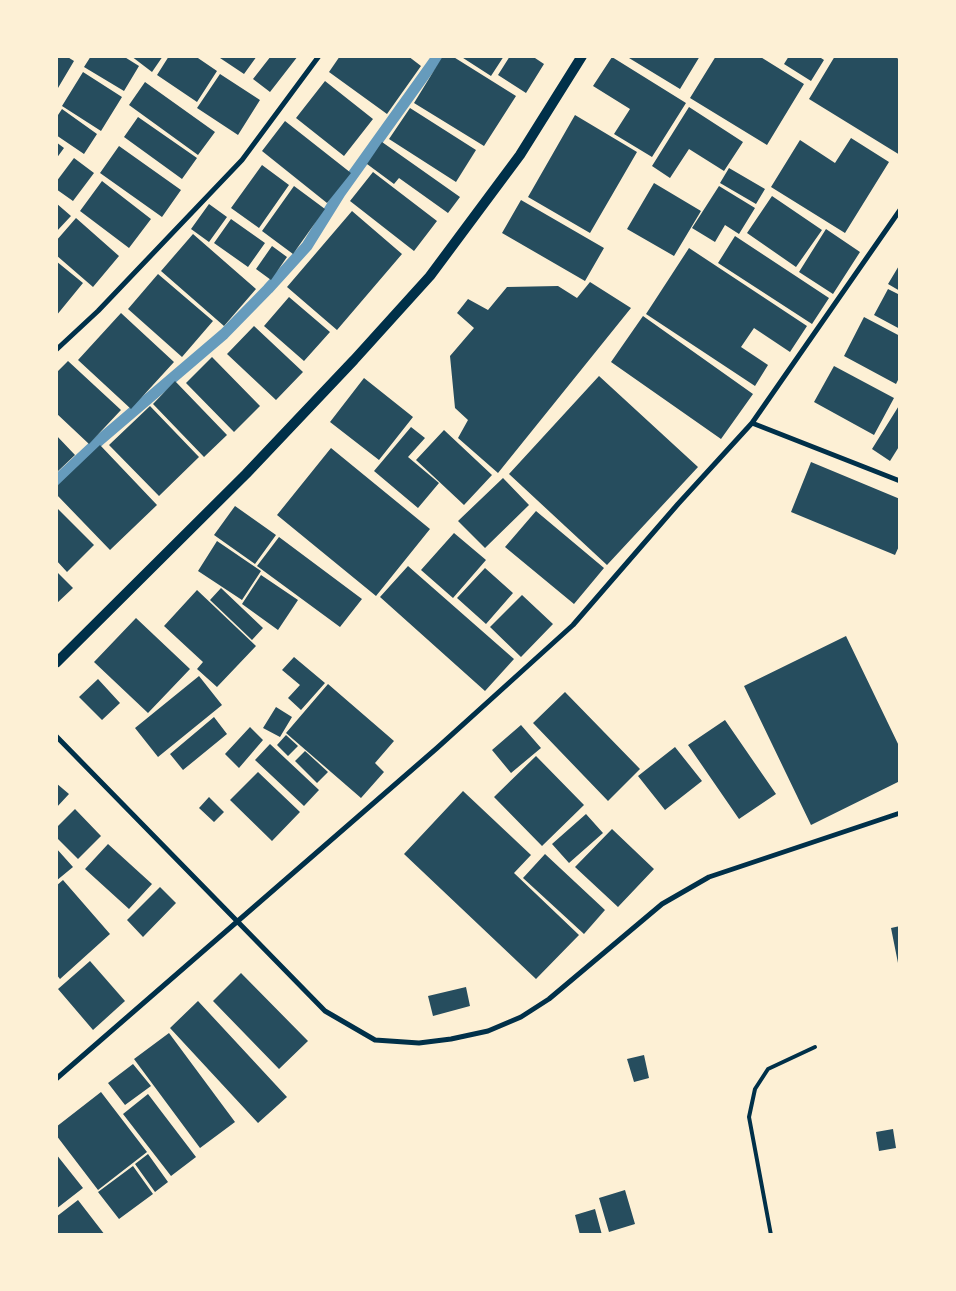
<!DOCTYPE html>
<html>
<head>
<meta charset="utf-8">
<style>
  body { margin:0 }
  #map { position:relative; width:956px; height:1291px; overflow:hidden; background:#fdf0d5; font-family:Arial,sans-serif }
  canvas { display:block }
  .frame { position:absolute; inset:0; border:58px solid #fdf0d5; pointer-events:none }
</style>
</head>
<body>
<div id="map">
<canvas width="956" height="1291"></canvas>
<div class="frame"></div>
</div>
<script>
const ctx = document.querySelector('canvas').getContext('2d');
ctx.lineJoin = 'round';
const toPath = rows => new Path2D(rows.map(r => 'M' + r).join(''));
function trace(path, color, width, dash) { ctx.strokeStyle = color; ctx.lineWidth = width; ctx.lineCap = dash ? 'butt' : 'round'; ctx.setLineDash(dash || []); ctx.stroke(path); }
function paint(path, color) { ctx.fillStyle = color; ctx.fill(path, 'evenodd'); }
const stream = toPath([
  [56,481,101,439,224,334,268,289,307,246,340,193,438,56]
]);
const building = toPath([
  [56,56,66,56,74,61,58,88,56,87],
  [91,56,123,56,139,66,124,91,84,67],
  [131,56,163,56,152,72],
  [169,56,195,56,217,71,197,102,157,75],
  [217,56,257,56,244,74],
  [271,56,298,56,270,92,253,79],
  [340,56,408,56,421,66,387,114,329,72],
  [443,56,452,56,516,96,484,146,414,103],
  [460,56,504,56,491,76],
  [510,56,532,56,544,64,526,93,498,75],
  [630,56,700,56,680,89,629,58],
  [716,56,759,56,804,84,767,145,690,98],
  [789,56,818,56,824,60,811,81,784,64],
  [835,56,894,56,900,60,900,155,809,99],
  [612,57,686,103,652,157,614,134,630,109,593,86],
  [83,72,122,97,101,131,62,106],
  [220,74,260,100,238,135,197,108],
  [325,81,373,119,344,156,296,118],
  [145,82,215,132,198,155,129,105],
  [689,107,743,142,724,171,689,149,670,178,652,166],
  [410,108,476,150,456,182,389,139],
  [62,109,97,134,84,154,56,135,56,118],
  [575,115,637,152,590,233,528,197],
  [138,117,197,158,182,179,124,137],
  [285,121,351,173,327,203,262,151],
  [851,138,889,162,845,233,771,187,800,140,835,163],
  [56,142,64,148,56,159],
  [382,142,460,197,448,213,399,178,394,184,367,164],
  [119,146,181,190,162,217,100,173],
  [74,158,94,173,73,201,56,189,56,182],
  [262,165,289,185,259,228,231,208],
  [729,168,765,189,756,204,720,183],
  [373,172,437,221,414,251,350,201],
  [102,181,151,219,129,248,80,211],
  [654,183,701,211,674,256,627,229],
  [294,186,325,209,293,254,262,231],
  [719,186,755,208,739,234,725,225,715,242,692,228],
  [772,196,822,230,796,267,747,233],
  [521,200,604,248,585,281,502,233],
  [56,203,71,216,56,232],
  [209,204,227,217,209,242,191,229],
  [352,211,402,254,337,330,287,287],
  [76,218,119,256,93,287,56,255,56,241],
  [231,219,265,243,248,267,214,243],
  [826,229,860,252,833,294,799,272],
  [193,234,256,289,224,326,161,271],
  [735,236,829,298,812,324,718,263],
  [272,246,287,257,271,280,256,269],
  [689,248,807,326,790,352,754,328,741,347,768,365,755,386,646,314],
  [56,261,83,283,56,316],
  [900,264,900,291,888,284],
  [158,274,213,321,182,357,128,309],
  [590,282,631,308,498,473,458,438,468,420,455,408,450,356,474,328,457,313,468,299,488,310,507,287,558,286,577,298],
  [888,289,900,295,900,329,874,315],
  [289,297,330,332,304,361,264,326],
  [121,313,174,362,131,409,78,360],
  [643,316,753,394,721,439,611,362],
  [864,317,900,336,900,376,896,384,844,356],
  [254,326,303,372,276,400,227,354],
  [212,357,260,406,234,432,186,383],
  [68,361,121,410,89,444,56,413,56,373],
  [834,366,894,398,874,435,814,402],
  [599,376,698,467,607,565,509,474],
  [364,378,413,417,379,460,330,422],
  [175,381,227,435,204,457,153,404],
  [900,404,900,445,890,461,872,449],
  [150,406,199,457,159,496,109,445],
  [411,427,425,438,408,457,439,483,418,508,374,471],
  [444,430,492,475,464,505,416,460],
  [56,435,75,455,56,473],
  [100,445,157,505,110,550,56,494,56,487],
  [331,448,430,529,376,596,277,515],
  [811,462,900,499,900,544,895,555,791,512],
  [503,478,529,505,485,548,458,521],
  [235,506,276,535,255,564,214,535],
  [56,507,94,545,67,572,56,560],
  [536,511,604,568,574,604,505,547],
  [454,533,486,560,453,598,421,570],
  [279,537,362,599,340,627,257,566],
  [217,541,261,571,242,600,198,571],
  [408,566,514,659,485,691,380,597],
  [485,568,513,593,486,624,457,598],
  [56,571,73,588,56,604],
  [261,575,298,600,278,630,242,604],
  [221,588,263,628,252,640,210,600],
  [197,590,256,646,217,687,197,669,203,662,164,626],
  [522,595,553,624,521,657,490,627],
  [136,618,190,669,148,713,94,662],
  [846,636,900,748,900,781,811,825,744,686],
  [294,657,325,683,301,710,288,698,300,685,282,670],
  [199,676,222,705,158,757,135,728],
  [98,679,120,703,102,720,79,697],
  [328,684,394,741,375,763,384,772,361,798,286,733],
  [565,692,640,769,608,801,533,723],
  [276,707,292,717,280,737,263,728],
  [214,717,227,734,183,770,170,754],
  [725,720,776,794,739,819,688,745],
  [521,725,541,748,511,773,492,750],
  [250,727,263,740,239,768,225,754],
  [286,735,298,746,288,756,277,745],
  [270,744,319,790,304,806,255,760],
  [675,747,702,781,665,810,638,776],
  [305,751,328,772,317,783,295,761],
  [536,756,584,805,542,846,494,797],
  [258,772,300,812,272,841,230,800],
  [56,783,69,794,56,808],
  [463,791,531,855,514,873,579,935,536,979,404,854],
  [209,797,224,812,214,822,199,808],
  [75,809,101,836,78,859,56,837,56,828],
  [586,814,603,833,569,863,552,844],
  [612,829,654,869,618,907,575,867],
  [108,844,152,884,129,909,85,869],
  [56,848,73,867,56,881],
  [545,854,605,910,584,934,523,878],
  [63,880,110,934,60,979,56,974,56,886],
  [160,887,176,903,143,937,127,920],
  [900,926,900,968,899,968,891,928],
  [90,961,125,1001,93,1030,58,989],
  [241,973,308,1041,279,1069,213,1001],
  [466,987,470,1006,433,1016,428,996],
  [198,1001,287,1097,258,1123,170,1028],
  [169,1033,235,1122,200,1148,134,1059],
  [644,1055,649,1078,634,1082,627,1059],
  [133,1064,151,1086,125,1105,108,1083],
  [101,1092,147,1152,98,1190,56,1135,56,1127],
  [148,1094,196,1157,171,1176,123,1114],
  [893,1129,896,1148,879,1151,876,1132],
  [56,1154,83,1188,56,1209],
  [148,1154,168,1182,155,1192,135,1164],
  [133,1166,153,1194,119,1219,98,1192],
  [625,1190,635,1224,609,1232,599,1198],
  [78,1200,105,1235,56,1235,56,1217],
  [595,1209,602,1235,580,1235,575,1215]
]);
const service = toPath([
  [771,1235,749,1117,755,1089,768,1069,815,1047]
]);
const minor = toPath([
  [56,350,98,311,242,160,319,56],
  [752,423,900,481],
  [56,736,325,1011,375,1040,419,1043,451,1039,488,1031,521,1017,549,999,662,904,709,877,900,813],
  [56,1079,437,748,573,625,678,504,752,423,900,210]
]);
const secondary = toPath([
  [56,663,246,474,354,360,430,276,520,155,582,56]
]);
trace(stream, '#669bbc', 11);
paint(building, '#264d5e');
trace(service, '#003049', 4);
trace(minor, '#003049', 5);
trace(secondary, '#003049', 10);
</script>
</body>
</html>
